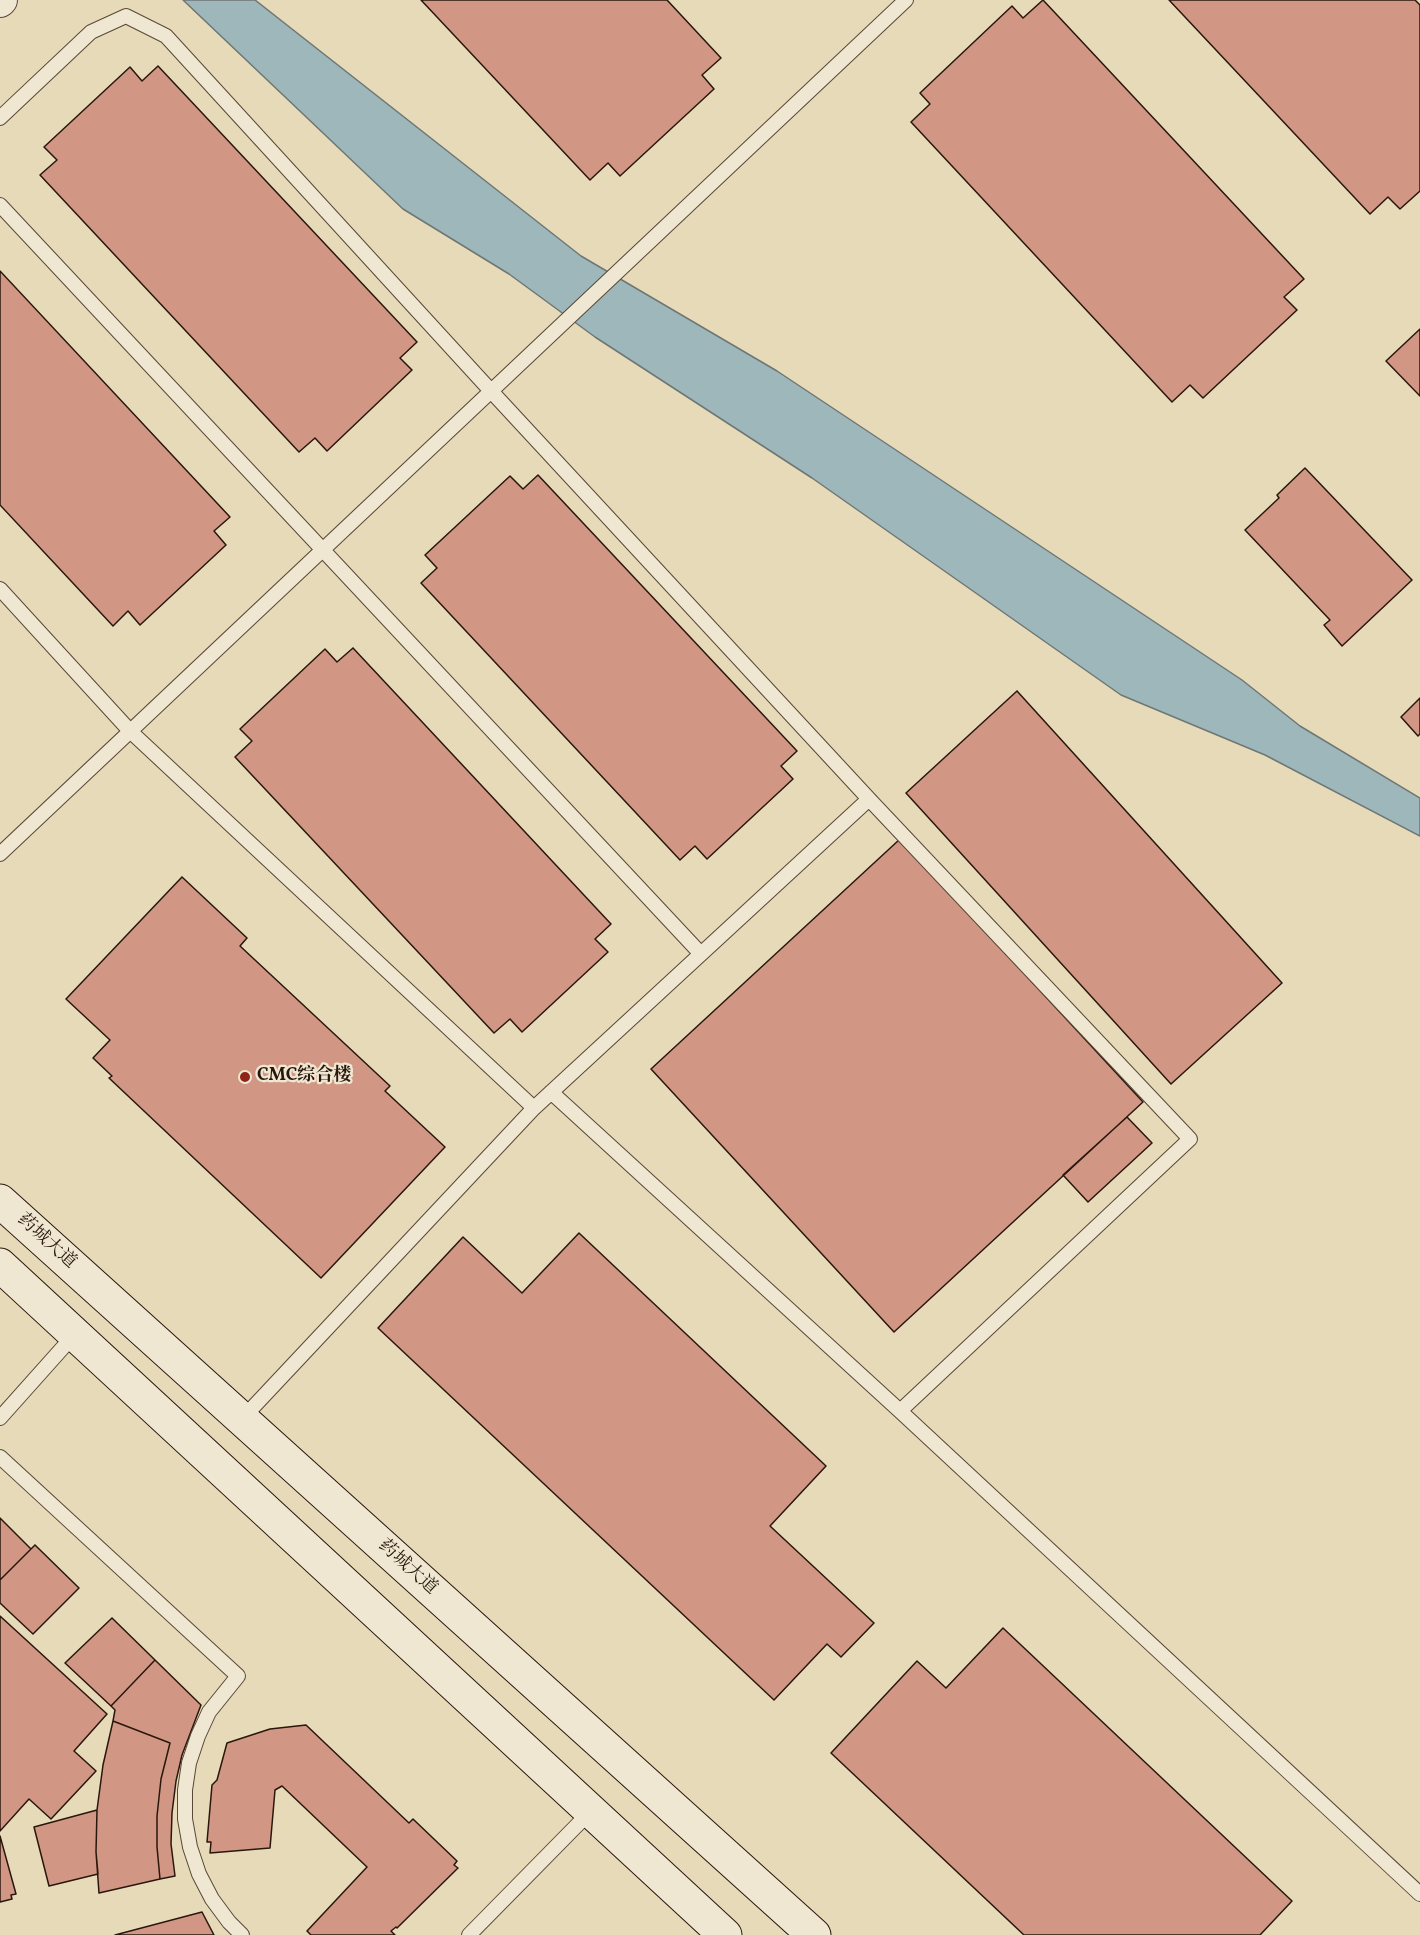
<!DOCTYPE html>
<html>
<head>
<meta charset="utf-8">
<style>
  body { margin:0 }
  canvas { display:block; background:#e7dab8 }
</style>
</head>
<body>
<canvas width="1420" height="1935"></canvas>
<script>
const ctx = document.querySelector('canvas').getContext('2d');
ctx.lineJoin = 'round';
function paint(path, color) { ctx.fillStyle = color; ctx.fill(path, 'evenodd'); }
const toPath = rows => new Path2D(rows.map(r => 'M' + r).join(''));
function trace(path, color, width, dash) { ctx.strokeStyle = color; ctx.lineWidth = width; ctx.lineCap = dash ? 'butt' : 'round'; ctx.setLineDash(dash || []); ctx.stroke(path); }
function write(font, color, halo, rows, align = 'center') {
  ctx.font = font + ' Vollkorn,"Noto Serif SC",serif'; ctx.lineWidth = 4.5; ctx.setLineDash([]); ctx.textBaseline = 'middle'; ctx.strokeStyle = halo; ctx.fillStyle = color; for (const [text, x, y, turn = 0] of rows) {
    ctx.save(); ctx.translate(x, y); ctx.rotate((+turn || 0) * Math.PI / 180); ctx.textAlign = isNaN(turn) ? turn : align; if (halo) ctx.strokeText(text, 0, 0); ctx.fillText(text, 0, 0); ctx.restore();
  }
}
const water = toPath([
  [183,0,255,0,581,256,777,371,1242,680,1300,726,1420,798,1420,836,1265,755,1121,695,812,478,595,337,509,274,403,209,183,0]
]);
const building = toPath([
  [421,0,667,0,721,58,702,75,714,89,620,176,608,163,590,180,421,0],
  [1043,0,1304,279,1284,297,1297,310,1203,398,1190,385,1172,402,911,122,930,104,920,93,1012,6,1023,18,1043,0],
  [1169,0,1415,0,1420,5,1420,191,1400,209,1388,197,1370,214,1169,0],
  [158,66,417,342,400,358,412,370,327,451,315,438,299,452,40,175,57,160,44,147,130,67,142,81,158,66],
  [0,271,230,517,214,531,226,545,140,625,128,611,113,626,0,505,0,271],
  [1420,329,1420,396,1386,361,1420,329],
  [1305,468,1412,580,1342,646,1324,625,1330,620,1245,530,1279,498,1277,495,1305,468],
  [538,475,797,751,781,766,793,779,707,859,695,846,680,860,421,583,437,568,425,555,510,476,523,489,538,475],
  [353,648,611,924,595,939,608,952,522,1032,510,1019,494,1033,235,757,252,741,240,729,325,649,337,662,353,648],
  [1017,691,1282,983,1171,1084,906,793,1017,691],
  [1420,698,1420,734,1418,736,1401,717,1420,698],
  [900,839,1143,1102,894,1332,651,1069,900,839],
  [182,877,247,938,240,946,390,1086,385,1091,445,1147,321,1278,109,1078,112,1076,93,1058,110,1040,66,999,182,877],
  [1127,1117,1152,1143,1088,1202,1063,1175,1127,1117],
  [579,1233,826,1466,770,1526,874,1623,841,1657,827,1644,774,1700,378,1328,463,1237,522,1293,579,1233],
  [0,1518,31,1549,0,1580,0,1518],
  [35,1545,79,1588,33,1634,0,1603,0,1580,35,1545],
  [0,1616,107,1714,74,1751,96,1771,51,1819,29,1799,0,1831,0,1616],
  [112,1618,155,1660,111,1706,65,1663,112,1618],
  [1003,1628,1292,1901,1260,1935,1024,1935,831,1753,917,1661,946,1688,1003,1628],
  [155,1660,201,1705,182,1755,176,1781,172,1813,171,1844,175,1876,160,1879,157,1847,157,1816,161,1779,170,1743,113,1721,115,1710,111,1706,155,1660],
  [113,1721,170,1743,161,1779,157,1816,157,1847,160,1879,99,1893,96,1852,97,1810,103,1765,113,1721],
  [306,1725,409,1823,413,1819,457,1861,454,1865,458,1868,397,1928,396,1927,391,1931,395,1935,311,1935,307,1931,367,1867,282,1786,275,1790,270,1848,210,1853,211,1842,207,1842,212,1785,217,1780,227,1743,270,1729,306,1725],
  [97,1810,96,1852,98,1874,49,1886,34,1827,97,1810],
  [0,1836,16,1894,11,1895,12,1899,0,1902,0,1836],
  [202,1912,214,1935,115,1935,202,1912]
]);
const service = toPath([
  [0,118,91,32,126,16,166,36,491,391,869,799,534,1108,242,1419],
  [0,205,701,954],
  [0,589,130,731,534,1108],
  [869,799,1190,1139,900,1411],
  [0,854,906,0],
  [551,1092,900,1411,1420,1894],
  [0,1418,75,1334],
  [0,1457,238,1676,209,1712,198,1736,189,1763,185,1790,185,1819,190,1847,199,1874,212,1899,229,1922,242,1935],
  [469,1935,591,1811]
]);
const tertiary = toPath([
  [0,1,1,0]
]);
const secondary = toPath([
  [0,1201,814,1935],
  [0,1265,725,1935]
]);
const markers = [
  [245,1077,6,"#8f2418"]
];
const poiNames = [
  ["CMC综合楼",257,1077]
];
const streetNames = [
  ["药城大道",46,1242,42],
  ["药城大道",407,1568,42]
];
paint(water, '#9db7ba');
trace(water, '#6f7775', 1.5);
paint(building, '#d29784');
trace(building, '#29170d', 1.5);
trace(service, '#584838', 16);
trace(tertiary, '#584838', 34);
trace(secondary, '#29170d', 35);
trace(service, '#efe7d1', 14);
trace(tertiary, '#efe7d1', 32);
trace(secondary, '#efe7d1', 33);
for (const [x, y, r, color] of markers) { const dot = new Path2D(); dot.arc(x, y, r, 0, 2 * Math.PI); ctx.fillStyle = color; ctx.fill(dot); trace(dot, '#efe7d1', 2); }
write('bold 18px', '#29170d', '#efe7d1', poiNames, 'left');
write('18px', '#29170d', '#efe7d1', streetNames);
</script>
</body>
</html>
